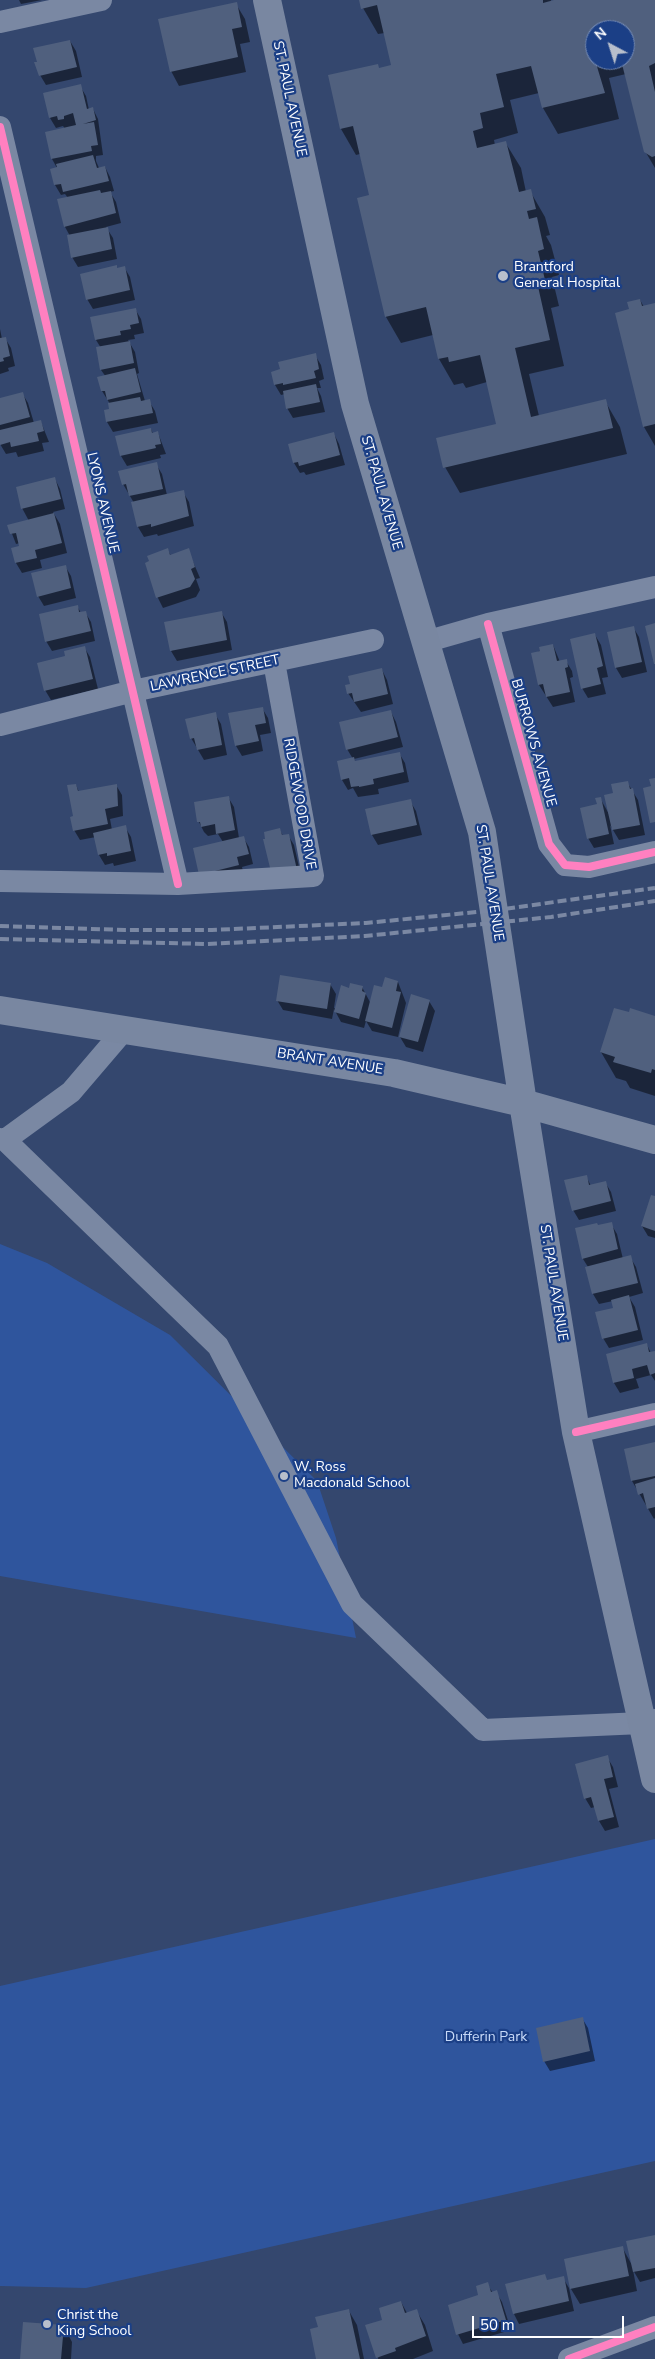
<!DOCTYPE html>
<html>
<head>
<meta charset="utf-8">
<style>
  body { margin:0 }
  #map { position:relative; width:655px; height:2359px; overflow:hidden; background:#34476e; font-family:"Nunito Sans",sans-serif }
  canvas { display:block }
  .north { position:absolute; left:585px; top:20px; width:50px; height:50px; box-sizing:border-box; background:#1b3f86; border:1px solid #768cb6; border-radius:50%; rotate:320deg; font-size:14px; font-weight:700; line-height:20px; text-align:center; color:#fff }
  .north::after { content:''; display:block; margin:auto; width:18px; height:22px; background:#b8bfcc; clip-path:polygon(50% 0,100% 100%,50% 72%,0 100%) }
  .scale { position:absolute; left:472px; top:2316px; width:152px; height:22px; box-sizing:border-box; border:2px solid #fff; border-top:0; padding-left:6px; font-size:15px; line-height:18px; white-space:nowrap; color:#fff; -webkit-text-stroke:4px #1b3f86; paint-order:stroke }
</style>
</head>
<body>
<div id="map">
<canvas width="655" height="2359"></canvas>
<div class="north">N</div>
<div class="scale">50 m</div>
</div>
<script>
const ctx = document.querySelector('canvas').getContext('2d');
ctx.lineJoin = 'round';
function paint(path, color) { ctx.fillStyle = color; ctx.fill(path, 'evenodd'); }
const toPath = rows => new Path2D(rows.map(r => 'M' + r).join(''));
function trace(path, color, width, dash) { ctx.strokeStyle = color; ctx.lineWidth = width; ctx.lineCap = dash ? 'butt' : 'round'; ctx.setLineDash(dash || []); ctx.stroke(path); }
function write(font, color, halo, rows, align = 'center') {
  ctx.font = font + ' "Nunito Sans",sans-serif'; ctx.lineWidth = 4.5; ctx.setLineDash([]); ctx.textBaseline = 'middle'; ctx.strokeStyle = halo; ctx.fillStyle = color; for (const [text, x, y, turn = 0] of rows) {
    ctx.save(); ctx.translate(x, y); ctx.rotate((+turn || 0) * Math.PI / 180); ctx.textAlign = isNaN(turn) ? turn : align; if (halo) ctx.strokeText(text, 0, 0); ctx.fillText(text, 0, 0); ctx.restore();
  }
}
const green = toPath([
  [0,1244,47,1263,170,1335,317,1481,336,1538,356,1638,0,1576],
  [655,1839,655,2161,86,2288,0,2286,0,1986]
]);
const shadow = toPath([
  [19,0,42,0,21,4],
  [361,0,551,0,551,2,560,0,655,0,655,168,645,151,626,74,609,78,619,119,558,134,543,108,539,93,510,100,518,133,494,140,495,145,505,142,521,168,526,192,530,191,545,217,550,235,546,236,551,245,559,275,552,277,559,306,551,308,564,366,529,374,539,416,605,401,620,427,627,454,460,493,445,467,497,425,487,382,466,388,463,383,454,385,439,359,433,335,401,343,386,317,370,196,360,154,356,155,341,129,379,69,392,66,385,33,378,34,363,8],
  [595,30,625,30,625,60,595,60],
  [236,4,245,19,250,42,240,44,246,72,179,86,171,71],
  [70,41,76,51,82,77,46,85,40,75],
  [80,86,86,96,89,110,93,109,98,119,103,155,96,156,96,161,99,168,105,167,110,177,114,191,110,192,116,202,121,223,106,227,113,238,117,259,78,267,72,257,70,236,65,227,68,198,65,194,61,195,55,185,52,170,57,168,52,159,47,133,65,129,63,126,56,128,50,118],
  [124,267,130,277,135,300,93,309,87,299,117,269],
  [640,300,644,307,655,304,655,446,644,427,616,314,630,310],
  [135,309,141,319,144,333,134,335,135,339,128,340,135,352,139,373,137,374,145,401,149,401,155,411,158,423,113,432,107,422,105,411,110,410,110,404,102,391,106,377,101,370,101,348,96,340],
  [0,329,2,339,5,338,11,348,15,366,8,368,9,371,0,374],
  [315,355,321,365,324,379,319,381,321,388,317,388,321,396,325,412,293,418,287,408,285,394,281,395,275,385,273,373],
  [22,393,28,403,34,423,41,422,49,442,42,443,44,451,18,457,16,452,6,454,0,444,0,399],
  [151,429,153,434,158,433,166,454,160,455,161,458,127,466,121,456,117,437],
  [334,434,339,444,345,465,306,475,304,472,300,473,294,463,290,445],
  [156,464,162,474,167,495,183,492,189,502,194,526,158,536,157,534,144,537,138,527,134,503,123,484],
  [55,479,60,489,65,509,53,512,60,524,67,553,40,560,42,568,22,573,16,563,13,549,21,547,20,543,16,544,9,526,29,521,22,508],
  [168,550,171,556,188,550,200,578,196,579,200,590,196,597,163,608,158,598,146,564],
  [65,566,71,576,76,598,44,606,38,596],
  [77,606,81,613,85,612,91,622,95,641,52,651,46,641],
  [221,612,227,622,232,650,177,661,171,651],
  [633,627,639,637,647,672,622,678,616,668,608,633],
  [595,635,601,645,608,677,602,678,606,694,588,698,582,688],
  [553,645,560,662,566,661,572,671,573,677,570,678,575,702,553,707,539,685,533,654],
  [84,647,90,657,98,689,51,700,45,690,67,657],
  [382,670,387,680,393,704,361,712,348,693],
  [262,708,268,718,271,733,260,735,263,751,242,756,236,746,229,714],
  [391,712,396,722,403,747,354,759,356,762,399,753,405,763,409,782,378,789,379,794,358,797,353,788,348,790,342,780,353,759,347,749],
  [215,714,221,724,227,755,204,760,191,738],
  [627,782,638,800,645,835,619,840,610,825,614,844,594,848,588,838,600,798,609,814,614,794],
  [76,785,79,792,116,785,122,795,123,816,110,819,112,830,125,827,131,837,136,861,114,866,113,863,105,865,99,855,96,837,80,840,74,830],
  [228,797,234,807,239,838,243,837,249,847,253,864,242,867,244,875,206,884,223,842,218,834,208,836,204,832,199,822,195,803],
  [410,801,416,811,422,835,378,845,372,835,367,810],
  [280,830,283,836,288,835,294,845,302,880,279,885],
  [398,982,406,1003,398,1037,372,1031,366,1021,364,1028,341,1022,334,1009,332,1019,283,1010,277,1000,330,984,336,994,334,1008,336,1009,350,989,362,987,371,1004,383,989],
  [429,1001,435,1011,423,1052,406,1047,400,1037],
  [630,1014,655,1017,655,1096,630,1088,626,1081,616,1078,601,1052],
  [586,1176,591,1186,605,1182,611,1192,616,1211,579,1220,573,1210],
  [655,1197,655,1238,648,1236,642,1226],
  [611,1224,617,1234,623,1259,630,1257,636,1267,643,1293,629,1297,635,1307,643,1340,609,1348,603,1338,615,1308,613,1301,599,1304,593,1294,587,1268,588,1267,583,1259,577,1229],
  [647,1345,651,1353,655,1352,655,1381,651,1375,636,1379,639,1388,620,1393,614,1383,607,1355],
  [655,1443,655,1518,654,1519,632,1481,625,1450],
  [607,1757,613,1767,618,1787,609,1789,619,1827,605,1831,599,1821,595,1807,591,1808,585,1798],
  [582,2018,588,2028,595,2061,550,2071,544,2061],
  [655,2237,655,2278,640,2282,633,2270,637,2291,580,2304,571,2289,565,2260,622,2247,632,2265],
  [563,2278,569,2288,574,2311,519,2324,514,2314,548,2281],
  [487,2284,493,2293,496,2292,502,2302,511,2330,463,2344,458,2334],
  [401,2302,407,2313,416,2310,425,2325,433,2351,413,2359,378,2359,384,2320],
  [349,2311,357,2325,364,2359,318,2359,319,2328],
  [64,2327,72,2342,71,2359,21,2359]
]);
const building = toPath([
  [359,0,543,0,543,3,554,0,655,0,655,63,649,66,655,92,655,156,652,157,644,152,621,60,625,60,625,30,595,30,595,60,605,93,542,108,531,66,496,74,504,107,480,113,483,128,473,131,477,148,506,141,519,192,531,189,536,209,527,211,529,219,537,217,544,249,538,251,545,280,537,282,550,340,515,348,531,417,606,399,613,428,443,468,436,438,496,424,480,355,449,362,448,357,438,359,426,307,385,317,357,198,369,195,353,126,340,129,328,75,378,64,379,68,391,65,377,5,361,9],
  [237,2,242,27,232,29,238,57,170,72,158,19],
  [70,40,77,67,39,76,34,62,37,62,33,48],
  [81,84,87,109,93,107,96,120,83,124,94,122,98,145,91,146,92,151,51,159,45,132,76,125,73,113,64,116,64,119,58,120,57,116,49,118,43,93],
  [93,155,97,168,105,166,109,181,63,192,61,184,54,185,50,169,57,167,56,164],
  [100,190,101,193,111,191,116,213,64,227,57,199],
  [108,227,112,249,71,258,67,235],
  [117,265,117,268,125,266,130,290,86,300,80,274],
  [640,299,642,306,655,303,655,424,643,427,615,313,629,309,627,302],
  [136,308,139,323,130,325,131,329,120,331,121,335,95,340,90,317],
  [6,337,10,356,3,358,4,361,0,362,0,338],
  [130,341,134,363,100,370,96,347],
  [316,353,319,369,314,371,316,378,283,385,283,383,274,385,271,372,280,369,278,362],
  [135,368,141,392,107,400,105,391,101,391,97,377],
  [316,384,320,402,286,409,283,391],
  [23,392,30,417,0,425,0,398],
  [140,397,141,401,150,399,153,413,106,422,104,410,109,409,108,403],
  [41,420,44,431,37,433,39,441,11,447,10,442,0,445,0,430],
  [151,428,152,433,158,431,161,444,155,445,156,448,120,456,115,436],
  [334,432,340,455,299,466,298,462,293,463,288,444],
  [157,462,163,489,129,496,126,484,122,485,118,471],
  [55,477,61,499,21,509,16,487],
  [184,490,189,516,151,527,151,524,137,527,131,502],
  [54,513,62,543,35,550,37,558,15,563,11,548,19,546,16,533,10,534,7,525],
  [168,548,170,555,189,548,195,567,191,569,195,579,190,587,156,598,145,563,149,561,147,556],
  [66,565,71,588,37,597,31,573],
  [78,605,79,612,86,611,91,631,45,642,39,614],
  [222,611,227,640,170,651,164,622],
  [655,623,655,664,654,664,645,626],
  [634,626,642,662,615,668,607,632],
  [595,633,603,666,597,668,601,684,581,689,570,639],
  [553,644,557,661,567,659,568,667,565,668,570,692,546,697,543,684,538,685,531,653,540,651,539,647],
  [85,646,93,679,44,691,37,663,65,656,64,651],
  [382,668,388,694,354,702,352,693,347,694,345,685,350,684,348,676],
  [263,707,266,723,255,725,259,741,235,746,228,713],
  [391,710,398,737,346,750,339,722],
  [216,712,222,745,197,750,194,738,190,739,185,719],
  [400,752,404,772,373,779,374,784,359,787,359,786,351,787,349,778,341,780,337,761,354,757,355,761],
  [655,778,655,822,650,823,643,788,651,786,649,779],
  [628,781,630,789,633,788,640,825,612,830,604,795,613,793,611,784],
  [76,784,78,791,117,784,118,806,105,809,108,824,73,831,70,817,73,816,67,785],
  [229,796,235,830,216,834,215,824,201,827,200,822,197,822,194,802],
  [601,797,609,834,587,839,580,808,597,804,595,798],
  [411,799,417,825,371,835,365,809],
  [126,825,131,851,107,856,107,853,98,855,93,833],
  [280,828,282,835,289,834,297,870,272,876,263,839,265,839,264,832],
  [244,836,249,854,237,857,239,865,199,875,193,848],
  [280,975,331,983,327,1009,276,1001],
  [385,977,398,981,396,991,401,992,392,1028,365,1021,374,985,382,987],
  [350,983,363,986,362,991,366,993,359,1019,334,1012,341,985,349,988],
  [411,994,430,1000,418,1042,399,1037],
  [614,1008,629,1012,630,1008,655,1016,655,1070,652,1069,651,1073,613,1062,615,1057,600,1052],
  [587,1175,589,1185,606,1181,611,1201,572,1211,564,1180],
  [651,1195,655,1196,655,1231,641,1226],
  [612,1222,618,1249,582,1259,575,1228,597,1223,598,1225],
  [631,1255,638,1283,592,1294,585,1267],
  [629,1295,638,1330,602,1339,595,1312,613,1308,611,1300],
  [647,1343,649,1352,655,1351,655,1373,650,1375,647,1365,632,1369,634,1378,613,1383,606,1354],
  [655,1442,655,1476,631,1481,624,1449],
  [655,1478,655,1507,647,1509,643,1493,638,1495,635,1484],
  [608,1755,613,1777,604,1779,614,1817,598,1821,591,1797,584,1799,575,1764],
  [583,2017,590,2051,543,2062,536,2028],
  [655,2235,655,2268,633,2272,626,2241],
  [623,2246,629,2276,570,2289,564,2259],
  [545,2274,547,2280,564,2276,569,2301,513,2314,505,2284],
  [488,2282,491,2292,497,2290,506,2320,456,2335,448,2305,478,2295,476,2286],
  [401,2301,405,2313,417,2309,426,2336,395,2348,396,2351,376,2358,365,2325,382,2320,379,2308],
  [349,2309,360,2359,316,2359,310,2329,318,2327,315,2317],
  [23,2322,64,2325,61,2359,20,2359]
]);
const minor = toPath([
  [0,22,101,0],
  [0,127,178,884],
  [488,624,549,844,565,865,589,867,655,852],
  [425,642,488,624,655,587],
  [0,725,133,691,373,640],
  [0,881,178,884,313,876,274,662],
  [0,1139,5,1140,218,1346,352,1604,483,1730,642,1723,655,1720],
  [5,1140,71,1092,124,1030],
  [576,1432,655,1414],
  [569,2359,655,2327]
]);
const major = toPath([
  [267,0,355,404,482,832,523,1103,576,1432,655,1779],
  [0,1010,394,1073,523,1103,655,1140]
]);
const rail = toPath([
  [0,926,125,930,212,930,366,923,497,910,655,888],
  [0,939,207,944,365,936,551,917,655,901]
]);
const cycleway = toPath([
  [0,127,178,884],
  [488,624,549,844,565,865,589,867,655,852],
  [576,1432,655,1414],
  [569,2359,655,2327]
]);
const markers = [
  [503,276,6,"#b8bfcc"],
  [284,1476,5,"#b8bfcc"],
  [47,2324,5,"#b8bfcc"]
];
const streetNames = [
  ["ST. PAUL AVENUE",289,99,78],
  ["ST. PAUL AVENUE",381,493,74],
  ["LYONS AVENUE",102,503,77],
  ["LAWRENCE STREET",215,674,-12],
  ["BURROWS AVENUE",533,743,74],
  ["RIDGEWOOD DRIVE",299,804,80],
  ["ST. PAUL AVENUE",489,883,81],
  ["BRANT AVENUE",330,1062,9],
  ["ST. PAUL AVENUE",553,1283,81]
];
const poiNames = [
  ["Brantford",514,268],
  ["General Hospital",514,284],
  ["W. Ross",294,1468],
  ["Macdonald School",294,1484],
  ["Christ the",57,2316],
  ["King School",57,2332]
];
const parkNames = [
  ["Dufferin Park",486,2038]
];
paint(green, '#2f559d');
paint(shadow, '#0007');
paint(building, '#50607e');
trace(minor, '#7a88a3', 22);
trace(major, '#7987a1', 28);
trace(rail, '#7b88a3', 4, [9, 4]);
trace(cycleway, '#ff80c0', 8);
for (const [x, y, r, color] of markers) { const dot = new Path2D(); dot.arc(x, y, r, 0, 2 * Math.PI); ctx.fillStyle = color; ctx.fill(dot); trace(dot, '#1b3f86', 2); }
write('14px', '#fff', '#1b3f86', streetNames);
write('14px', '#fff', '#1b3f86', poiNames, 'left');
write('14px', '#c7d9f8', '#1b3f86', parkNames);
</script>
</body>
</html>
